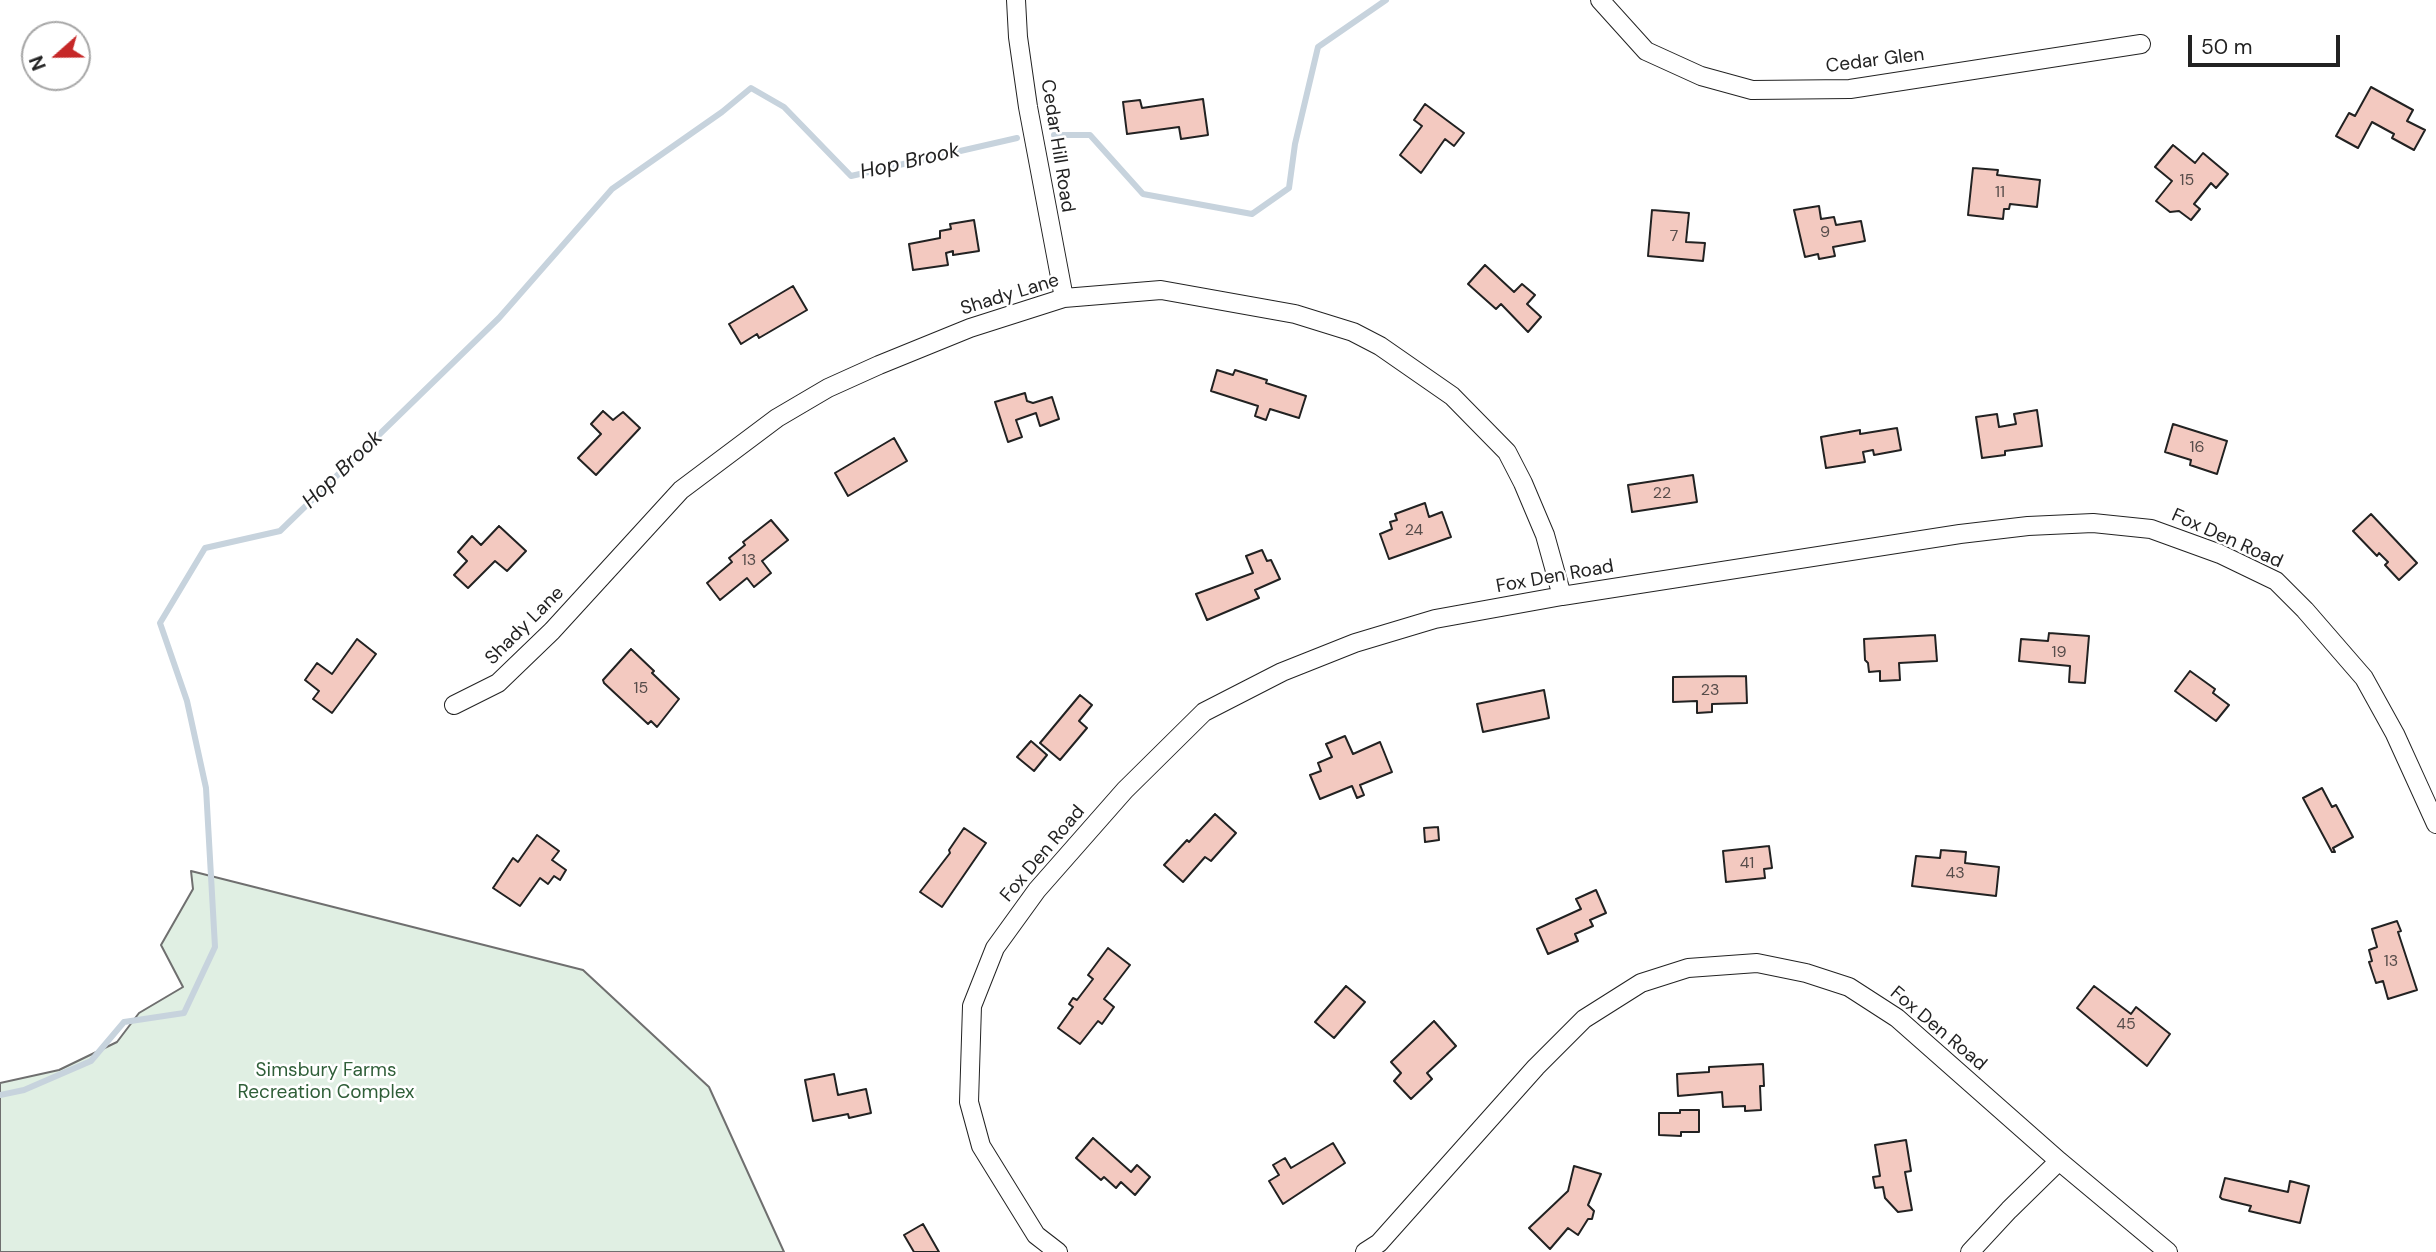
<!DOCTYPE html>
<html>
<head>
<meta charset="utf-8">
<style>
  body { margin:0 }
  #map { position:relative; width:2436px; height:1252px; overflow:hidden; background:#fff; font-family:"DM Sans",sans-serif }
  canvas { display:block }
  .north { position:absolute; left:21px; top:21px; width:70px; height:70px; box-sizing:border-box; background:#fff; border:2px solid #a7a7a7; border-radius:50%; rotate:249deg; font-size:19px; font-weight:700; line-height:28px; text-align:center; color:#222 }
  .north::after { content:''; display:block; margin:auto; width:24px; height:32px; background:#c62828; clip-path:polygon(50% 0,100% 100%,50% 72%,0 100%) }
  .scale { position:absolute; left:2188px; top:35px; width:152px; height:32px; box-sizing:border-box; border:4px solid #222; border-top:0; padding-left:9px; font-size:21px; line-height:24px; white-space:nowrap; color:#222; -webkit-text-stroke:5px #fff; paint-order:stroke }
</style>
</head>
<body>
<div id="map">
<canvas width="2436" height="1252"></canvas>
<div class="north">N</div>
<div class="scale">50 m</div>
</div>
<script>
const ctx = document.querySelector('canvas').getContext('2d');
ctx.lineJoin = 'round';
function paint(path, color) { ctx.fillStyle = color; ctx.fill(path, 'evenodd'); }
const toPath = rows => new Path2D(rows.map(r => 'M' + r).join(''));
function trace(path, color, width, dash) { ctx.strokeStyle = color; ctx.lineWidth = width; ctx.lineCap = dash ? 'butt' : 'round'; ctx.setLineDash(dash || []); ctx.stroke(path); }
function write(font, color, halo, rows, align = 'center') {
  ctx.font = font + ' "DM Sans",sans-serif'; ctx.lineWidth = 5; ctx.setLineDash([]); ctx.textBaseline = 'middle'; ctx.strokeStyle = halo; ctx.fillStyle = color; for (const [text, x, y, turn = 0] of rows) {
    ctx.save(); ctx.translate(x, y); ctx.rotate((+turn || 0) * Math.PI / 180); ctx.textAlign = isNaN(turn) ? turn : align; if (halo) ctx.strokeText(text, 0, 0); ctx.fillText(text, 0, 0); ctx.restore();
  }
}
const green = toPath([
  [191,871,583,970,709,1087,784,1252,0,1252,0,1083,59,1070,117,1042,139,1013,183,987,161,945,193,889,191,871]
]);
const stream = toPath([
  [1054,135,1090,135,1143,194,1252,214,1289,188,1295,144,1318,47,1386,0],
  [0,1095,24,1090,91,1061,124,1022,184,1013,215,947,206,788,187,701,160,623,205,548,280,531,499,318,612,189,722,112,751,88,784,107,851,176,1017,138]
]);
const building = toPath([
  [2371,87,2413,110,2407,121,2425,130,2414,150,2392,138,2394,134,2372,122,2358,148,2336,136,2349,113,2355,116,2371,87],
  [1203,99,1208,135,1181,139,1179,127,1127,134,1123,102,1140,100,1142,108,1203,99],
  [1425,104,1464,133,1454,146,1445,139,1421,173,1400,155,1422,126,1414,120,1425,104],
  [2173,145,2195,163,2203,153,2228,174,2216,188,2211,183,2194,204,2200,209,2191,220,2179,211,2170,212,2156,201,2172,181,2155,167,2173,145],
  [1973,168,1998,170,1997,175,2040,180,2037,207,2010,204,2009,209,2004,209,2003,219,1968,215,1973,168],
  [1819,206,1821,219,1834,217,1836,225,1861,221,1865,241,1833,247,1835,256,1819,259,1818,254,1805,257,1794,210,1819,206],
  [1652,210,1689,213,1686,242,1705,243,1703,261,1648,256,1652,210],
  [974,220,979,251,953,255,953,251,946,253,948,265,913,270,909,244,940,238,940,231,951,229,950,224,974,220],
  [1485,265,1514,292,1522,284,1535,295,1527,304,1541,317,1528,332,1501,304,1496,309,1468,284,1485,265],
  [793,286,807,310,759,338,757,334,741,344,729,324,793,286],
  [1217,370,1233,375,1235,370,1267,380,1266,383,1306,396,1299,418,1270,409,1266,420,1255,416,1258,406,1211,391,1217,370],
  [1025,393,1027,401,1033,403,1052,397,1059,419,1040,426,1036,413,1016,420,1022,437,1008,442,995,402,1025,393],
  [2037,410,2042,446,2005,451,2005,455,1982,458,1976,417,1997,414,1999,427,2016,424,2014,414,2037,410],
  [603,411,613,420,623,412,640,428,596,475,578,458,601,434,591,424,603,411],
  [2173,424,2227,441,2217,474,2190,465,2191,460,2165,452,2173,424],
  [1897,428,1901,450,1874,455,1873,450,1863,452,1865,462,1826,468,1821,437,1860,430,1860,434,1897,428],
  [894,438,907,461,848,496,835,473,894,438],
  [1693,475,1697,502,1632,512,1628,485,1693,475],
  [1425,503,1429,517,1442,512,1451,537,1389,559,1380,534,1392,529,1390,522,1397,520,1395,514,1425,503],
  [2371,514,2417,563,2399,580,2385,565,2388,562,2379,553,2377,556,2353,531,2371,514],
  [771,520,788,540,762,561,771,573,754,587,747,578,720,600,707,583,732,562,729,558,745,545,743,542,771,520],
  [499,526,526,551,507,571,495,561,468,588,454,575,467,561,458,552,472,536,481,545,499,526],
  [1262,550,1267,561,1271,560,1280,579,1255,590,1259,598,1207,620,1196,594,1253,573,1246,556,1262,550],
  [2049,633,2089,636,2085,683,2069,682,2070,666,2019,661,2021,639,2048,641,2049,633],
  [1935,635,1937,661,1899,663,1900,680,1880,681,1880,671,1869,672,1868,663,1865,660,1864,639,1935,635],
  [357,639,376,654,332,713,313,699,319,691,305,680,317,663,332,674,357,639],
  [631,649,654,671,652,673,679,699,657,727,651,721,648,724,604,683,603,680,631,649],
  [2190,671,2215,689,2213,693,2229,705,2216,721,2175,691,2190,671],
  [1746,676,1747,703,1712,704,1712,712,1697,713,1697,701,1673,702,1673,677,1746,676],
  [1544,690,1549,718,1483,732,1477,704,1544,690],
  [1080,695,1092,705,1079,721,1087,728,1060,760,1040,743,1080,695],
  [1345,736,1353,754,1380,742,1392,772,1360,785,1364,795,1357,798,1352,786,1320,799,1310,775,1321,771,1318,763,1332,757,1326,744,1345,736],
  [1031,741,1047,755,1034,771,1017,757,1031,741],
  [2322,788,2332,807,2336,805,2353,837,2333,848,2335,852,2332,852,2303,798,2322,788],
  [1215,814,1236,833,1211,861,1205,857,1183,882,1164,865,1187,840,1189,842,1215,814],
  [1438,827,1439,840,1425,842,1424,828,1438,827],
  [964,828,986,843,942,907,920,892,950,853,949,850,964,828],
  [537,835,559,851,552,860,566,870,560,880,554,876,548,884,540,878,520,906,493,888,513,858,518,862,537,835],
  [1769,846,1772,868,1764,869,1765,878,1726,882,1723,851,1769,846],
  [1941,850,1966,852,1965,863,1999,867,1996,896,1912,886,1916,856,1940,858,1941,850],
  [1596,890,1606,913,1590,920,1593,926,1575,934,1578,941,1548,954,1537,929,1581,909,1576,899,1596,890],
  [2397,921,2401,931,2398,932,2417,990,2388,999,2383,981,2376,983,2369,962,2372,961,2369,950,2377,947,2372,929,2397,921],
  [1108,948,1130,965,1104,999,1114,1007,1102,1024,1098,1021,1080,1044,1058,1028,1073,1007,1069,1004,1073,998,1077,1000,1093,979,1088,975,1108,948],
  [1346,986,1365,1002,1334,1038,1315,1022,1346,986],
  [2094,986,2131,1014,2136,1007,2170,1034,2147,1066,2077,1008,2094,986],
  [1434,1021,1456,1046,1427,1073,1432,1079,1411,1099,1394,1081,1401,1073,1391,1062,1434,1021],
  [1763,1064,1764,1086,1760,1086,1761,1110,1745,1111,1745,1106,1723,1107,1722,1092,1678,1096,1677,1074,1709,1072,1709,1067,1763,1064],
  [834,1074,838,1095,866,1089,871,1113,849,1118,848,1114,813,1121,805,1080,834,1074],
  [1680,1110,1699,1110,1699,1132,1681,1132,1681,1136,1659,1135,1659,1113,1680,1113,1680,1110],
  [1093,1138,1131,1172,1137,1165,1150,1177,1135,1195,1121,1182,1116,1188,1104,1177,1101,1180,1076,1158,1093,1138],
  [1906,1140,1911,1171,1905,1172,1912,1210,1898,1212,1885,1198,1883,1187,1875,1188,1873,1177,1880,1176,1875,1145,1906,1140],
  [1333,1143,1345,1163,1283,1204,1269,1181,1279,1175,1273,1165,1285,1158,1291,1168,1333,1143],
  [1574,1166,1601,1174,1588,1205,1594,1211,1592,1219,1588,1219,1578,1235,1568,1228,1550,1249,1529,1228,1568,1191,1574,1166],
  [2225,1178,2288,1192,2290,1181,2309,1186,2300,1223,2249,1211,2251,1206,2222,1199,2220,1197,2225,1178],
  [923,1224,939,1252,914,1252,904,1235,923,1224]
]);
const street = toPath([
  [1016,0,1018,37,1028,107,1064,298],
  [1600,0,1646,51,1701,76,1752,90,1850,89,2141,44],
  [454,705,498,683,552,631,681,490,777,418,828,388,879,365,970,328,1064,298,1161,290,1295,314,1353,332,1380,346,1452,396,1507,452,1523,483,1545,535,1562,596],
  [1058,1252,1036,1235,981,1146,969,1102,972,1006,995,948,1037,890,1125,790,1204,712,1282,672,1355,643,1435,619,1562,596,1960,534,2028,526,2093,523,2151,529,2220,554,2276,581,2305,610,2364,678,2395,734,2436,824],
  [1365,1252,1379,1243,1536,1067,1584,1019,1641,983,1688,968,1757,963,1806,973,1849,987,1897,1018,2059,1161,2168,1252],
  [1970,1252,2009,1210,2059,1161]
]);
const numberNames = [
  ["15",2187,181],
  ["11",2000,193],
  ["9",1825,233],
  ["7",1674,237],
  ["16",2197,448],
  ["22",1662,494],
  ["24",1414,531],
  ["13",749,561],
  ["19",2059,653],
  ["15",641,689],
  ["23",1710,691],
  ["41",1747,864],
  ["43",1955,874],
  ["13",2391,962],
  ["45",2126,1025]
];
const streetNames = [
  ["Cedar Glen",1875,61,-7],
  ["Cedar Hill Road",1057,146,81],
  ["Shady Lane",1010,295,-17],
  ["Fox Den Road",2227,539,24],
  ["Fox Den Road",1555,577,-10],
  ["Shady Lane",525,626,-45],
  ["Fox Den Road",1043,854,-50],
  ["Fox Den Road",1938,1029,40]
];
const parkNames = [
  ["Simsbury Farms",326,1071],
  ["Recreation Complex",326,1093]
];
const waterNames = [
  ["Hop Brook",910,162,-13],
  ["Hop Brook",343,470,-44]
];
paint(green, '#e0efe3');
trace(green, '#6f6f6f', 2);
trace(stream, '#c7d3dd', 6);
paint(building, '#f3c9c0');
trace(building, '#222', 2);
trace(street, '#222', 20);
trace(street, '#fff', 18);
write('16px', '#564c4a', null, numberNames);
write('19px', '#222', '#fff', streetNames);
write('19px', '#2f5e38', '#fff', parkNames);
write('italic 21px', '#222', '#fff', waterNames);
</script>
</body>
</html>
